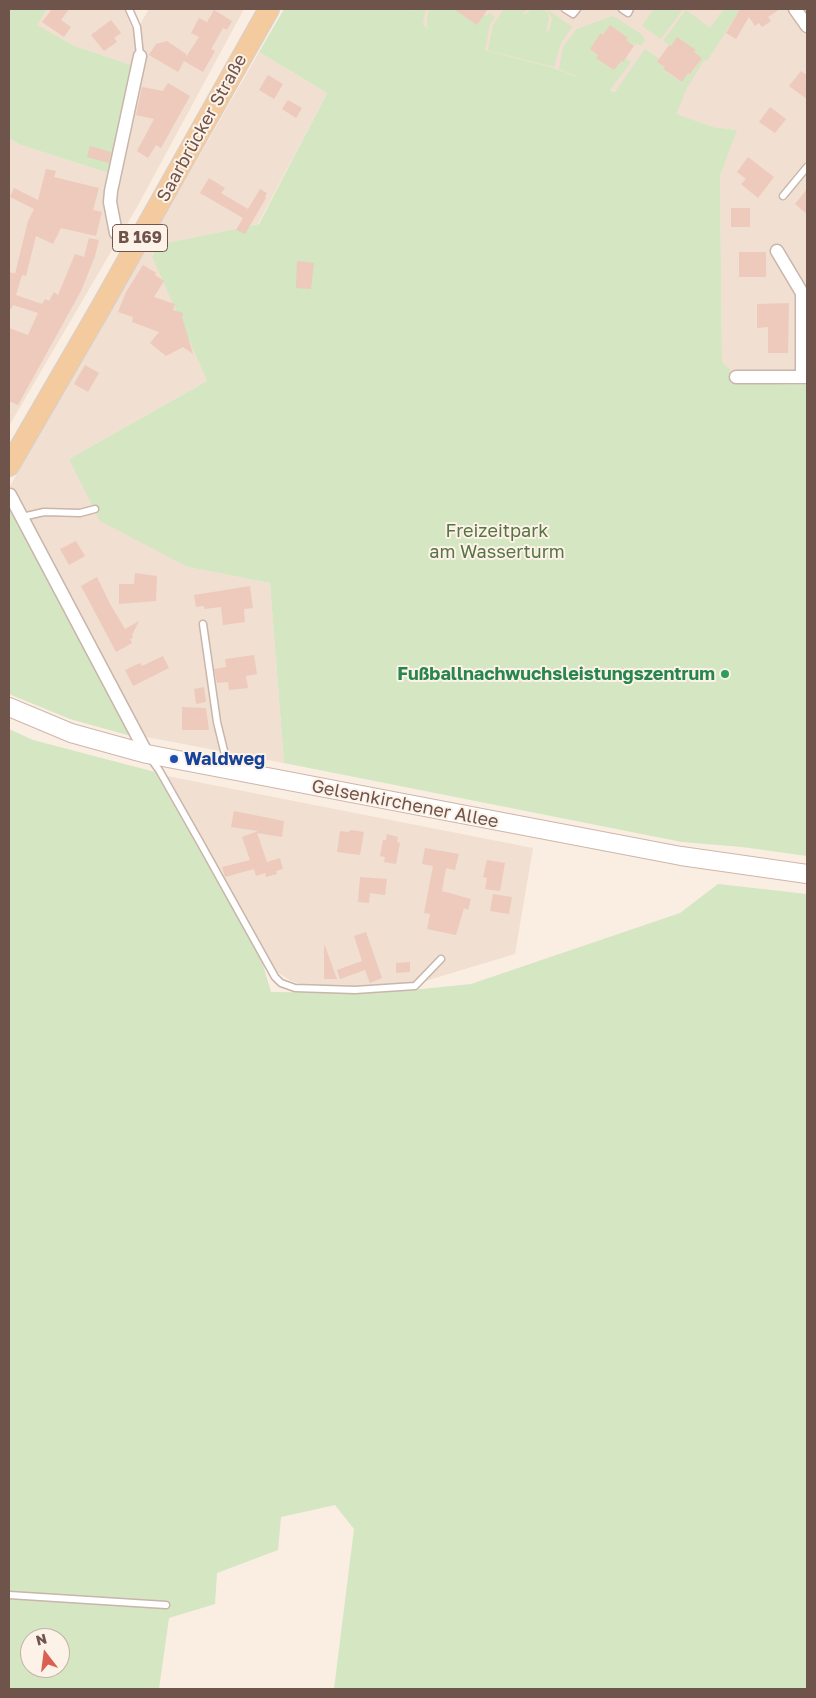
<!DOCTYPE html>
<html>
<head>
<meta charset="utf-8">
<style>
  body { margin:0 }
  #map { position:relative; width:816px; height:1698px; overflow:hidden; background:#faeee2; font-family:"Golos Text",sans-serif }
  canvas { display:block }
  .frame { position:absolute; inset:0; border:10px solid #6f544b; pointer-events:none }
  .north { position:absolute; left:20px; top:1628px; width:50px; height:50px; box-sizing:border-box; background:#fdf2e8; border:1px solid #c4b3a9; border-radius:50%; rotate:345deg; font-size:14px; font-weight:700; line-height:20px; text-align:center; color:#6f544b }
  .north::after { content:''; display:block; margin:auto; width:18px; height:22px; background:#da6051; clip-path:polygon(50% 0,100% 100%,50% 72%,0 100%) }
</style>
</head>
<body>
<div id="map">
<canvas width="816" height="1698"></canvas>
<div class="frame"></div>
<div class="north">N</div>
</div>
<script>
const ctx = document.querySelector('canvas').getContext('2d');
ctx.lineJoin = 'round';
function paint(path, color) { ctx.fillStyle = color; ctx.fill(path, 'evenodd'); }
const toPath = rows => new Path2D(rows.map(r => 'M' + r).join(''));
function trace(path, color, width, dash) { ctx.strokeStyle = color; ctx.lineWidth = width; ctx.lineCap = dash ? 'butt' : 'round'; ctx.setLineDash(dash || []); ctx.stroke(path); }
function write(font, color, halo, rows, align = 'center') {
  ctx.font = font + ' "Golos Text",sans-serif'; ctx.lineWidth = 4; ctx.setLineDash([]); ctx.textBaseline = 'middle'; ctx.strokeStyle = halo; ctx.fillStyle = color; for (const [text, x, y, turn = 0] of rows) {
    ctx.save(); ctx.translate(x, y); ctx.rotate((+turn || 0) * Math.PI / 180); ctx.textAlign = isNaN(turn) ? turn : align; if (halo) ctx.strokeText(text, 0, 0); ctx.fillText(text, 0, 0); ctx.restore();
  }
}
const residential = toPath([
  [47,9,124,9,132,28,139,26,149,9,244,9,136,209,9,426,9,138,21,145,108,173,134,66,75,46,36,25],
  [391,9,807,9,807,373,732,371,722,362,720,176,736,130,713,127,663,110,554,68,476,48,407,19],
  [259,52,327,93,258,224,158,245,152,255,207,381,69,459,188,567,270,583,284,763,141,736,10,486],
  [167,776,533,848,515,954,422,982,355,987,301,984,291,981,277,972]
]);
const green = toPath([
  [9,9,47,9,37,25,75,46,134,66,108,173,21,145,9,138],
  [284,9,407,9,411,11,413,9,426,9,423,21,424,26,428,28,427,21,429,9,459,9,486,16,489,13,495,17,490,24,485,50,554,68,582,79,559,69,563,47,577,29,613,16,641,34,645,40,641,46,637,43,635,46,626,40,628,38,610,25,603,35,601,34,590,49,598,55,596,58,614,70,621,61,623,62,626,58,631,62,610,90,615,92,645,49,659,59,657,62,665,67,663,70,681,82,688,73,691,74,702,58,694,52,695,50,671,46,663,41,686,10,710,28,724,9,740,9,707,61,704,60,687,88,676,114,713,127,737,130,720,176,722,362,732,371,731,383,807,385,807,856,742,847,682,842,284,763,270,583,188,567,100,521,69,459,207,381,152,256,157,245,259,224,327,93,259,52],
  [504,9,528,9,523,13,524,15,532,9,544,9,548,13,549,19,546,31,548,32,550,28,552,19,547,9,572,27,561,43,554,67,488,50,493,25],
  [654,9,683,9,661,39,642,26],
  [9,502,131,736,70,719,9,694],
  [9,729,33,740,155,772,261,958,271,992,351,993,422,989,471,984,680,913,718,884,807,894,807,1689,334,1689,354,1529,335,1505,281,1517,278,1550,217,1573,215,1604,169,1618,159,1689,9,1689],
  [30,1638,60,1638,60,1668,30,1668]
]);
const building = toPath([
  [52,9,69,9,61,20,71,27,64,37,42,22],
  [454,9,488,9,477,25],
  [740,9,780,9,768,17,771,21,762,27,759,23,755,26,749,17,736,39,726,33],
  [214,10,232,21,227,30,223,28,211,49,215,51,203,72,184,61,178,72,149,55,156,44,167,41,186,54,186,57,199,37,191,33,199,18,207,22],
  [111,20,121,33,114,38,117,42,104,51,91,35],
  [610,25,628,38,626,40,634,46,623,62,621,61,614,70,596,58,598,55,590,49,601,33,603,35],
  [677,37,696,50,694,52,702,58,690,74,688,73,682,82,663,69,665,67,657,62,669,45,671,46],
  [801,71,807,75,807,99,789,86],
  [268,75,283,84,274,99,259,90],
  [168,83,190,96,161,148,156,145,148,158,137,151,154,119,136,115,142,87,163,91],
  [288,100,302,108,296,118,282,109],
  [770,107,786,119,775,133,759,122],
  [90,146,111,152,109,163,87,157],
  [748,157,774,177,758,198,741,184,746,179,737,172],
  [46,169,56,171,54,177,99,188,93,210,102,212,96,236,61,228,53,244,36,236,26,276,22,275,16,295,42,304,45,299,49,301,54,292,58,295,75,254,84,257,89,238,99,240,95,256,81,291,18,405,9,401,9,328,28,335,38,313,13,305,11,309,9,309,9,272,21,275,15,274,28,221,34,209,10,197,14,188,38,200],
  [209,178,225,188,221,193,248,209,260,189,267,193,265,197,266,198,245,234,236,230,243,218,200,193],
  [807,189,807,214,795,204],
  [731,208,750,208,750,227,731,227],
  [739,252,766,252,766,277,739,277],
  [297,261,314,263,311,289,296,288],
  [143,265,156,273,155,275,164,281,154,297,175,304,173,310,183,313,182,317,193,354,183,347,166,356,150,343,159,332,132,322,133,317,118,312,126,292],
  [789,303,788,353,768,353,768,327,757,328,757,304],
  [85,365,99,373,88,392,74,384],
  [76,541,85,556,69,565,60,549],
  [135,573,157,576,156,601,119,604,119,584,134,584],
  [97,577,110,604,125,629,139,621,132,635,133,638,130,639,132,643,116,652,81,586],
  [250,586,253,608,244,609,245,622,223,625,221,607,204,609,204,606,196,607,194,595],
  [254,655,257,674,246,676,248,688,229,690,228,682,217,683,214,669,226,667,225,659],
  [163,656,169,668,133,686,125,670,140,663,142,666],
  [204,687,206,702,196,704,194,689],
  [182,707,206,708,209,730,182,730],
  [234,811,284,821,282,837,257,833,267,862,280,858,283,869,276,871,277,874,266,877,265,873,256,876,254,869,225,877,222,867,250,860,242,837,258,831,231,827],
  [351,830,364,832,360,855,337,852,340,831,348,832],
  [387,834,398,837,397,842,400,843,396,864,384,862,385,857,380,856,383,840,386,840],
  [425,848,459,854,455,870,446,868,442,891,471,899,468,910,464,908,456,935,427,929,430,914,424,913,433,866,422,864],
  [487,860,505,863,500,891,485,889,487,878,483,877],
  [360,877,387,879,385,895,370,893,369,903,358,902],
  [493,894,512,897,509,914,490,911],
  [366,932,382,978,370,983,365,970,340,979,337,970,362,961,354,936],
  [324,946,325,946,337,979,324,979],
  [410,962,410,972,396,973,396,963]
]);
const lane = toPath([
  [129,9,137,27,140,56],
  [565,9,573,14,577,9],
  [622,9,628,13,630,9],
  [783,196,807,167],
  [22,517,44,512,80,513,95,509],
  [203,624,217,722,228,767],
  [151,759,159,770,201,844,275,977,281,983,295,988,355,990,415,986,441,959],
  [9,1595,166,1605]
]);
const street = toPath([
  [795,9,807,26],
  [135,247,116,233,110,202,111,191,140,56],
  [777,251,802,293,802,377],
  [736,377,807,377],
  [10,495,147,754]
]);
const secondary = toPath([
  [9,707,71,733,147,754,681,856,807,874]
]);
const primary = toPath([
  [9,466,100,309,269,9]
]);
const markers = [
  [725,674,5,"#2e9e5b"],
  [174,759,5,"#1a4fb4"]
];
const shields = [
  [140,238,55]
];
const shieldNames = [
  ["B 169",140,238]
];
const streetNames = [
  ["Saarbrücker Straße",202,128,-61],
  ["Gelsenkirchener Allee",405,804,11]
];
const parkNames = [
  ["Freizeitpark",497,531],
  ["am Wasserturm",497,552]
];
const leisureNames = [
  ["Fußballnachwuchsleistungszentrum",715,674]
];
const transitNames = [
  ["Waldweg",184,759]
];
paint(residential, '#f1dfd1');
paint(green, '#d4e6c2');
paint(building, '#edcabc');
trace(lane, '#c9b5aa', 9);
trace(street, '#c9b5aa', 15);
trace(secondary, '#ceb6aa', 20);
trace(primary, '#d7cfcd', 22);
trace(lane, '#fff', 6);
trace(street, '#fff', 12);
trace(secondary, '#fff', 18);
trace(primary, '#f3cb9f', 20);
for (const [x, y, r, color] of markers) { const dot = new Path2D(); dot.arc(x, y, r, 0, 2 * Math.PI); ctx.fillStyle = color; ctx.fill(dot); trace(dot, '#fdf2e8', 2); }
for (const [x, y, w] of shields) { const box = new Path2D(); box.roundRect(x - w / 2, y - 13.5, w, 27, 4); ctx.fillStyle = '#fdf2e8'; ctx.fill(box); trace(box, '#6f544b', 1); }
write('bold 16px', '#6f544b', null, shieldNames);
write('18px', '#6f544b', '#fdf2e8', streetNames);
write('18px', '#577444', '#fdf2e8', parkNames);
write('bold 18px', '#27864d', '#fdf2e8', leisureNames, 'right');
write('bold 18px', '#164399', '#fdf2e8', transitNames, 'left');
</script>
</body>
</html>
